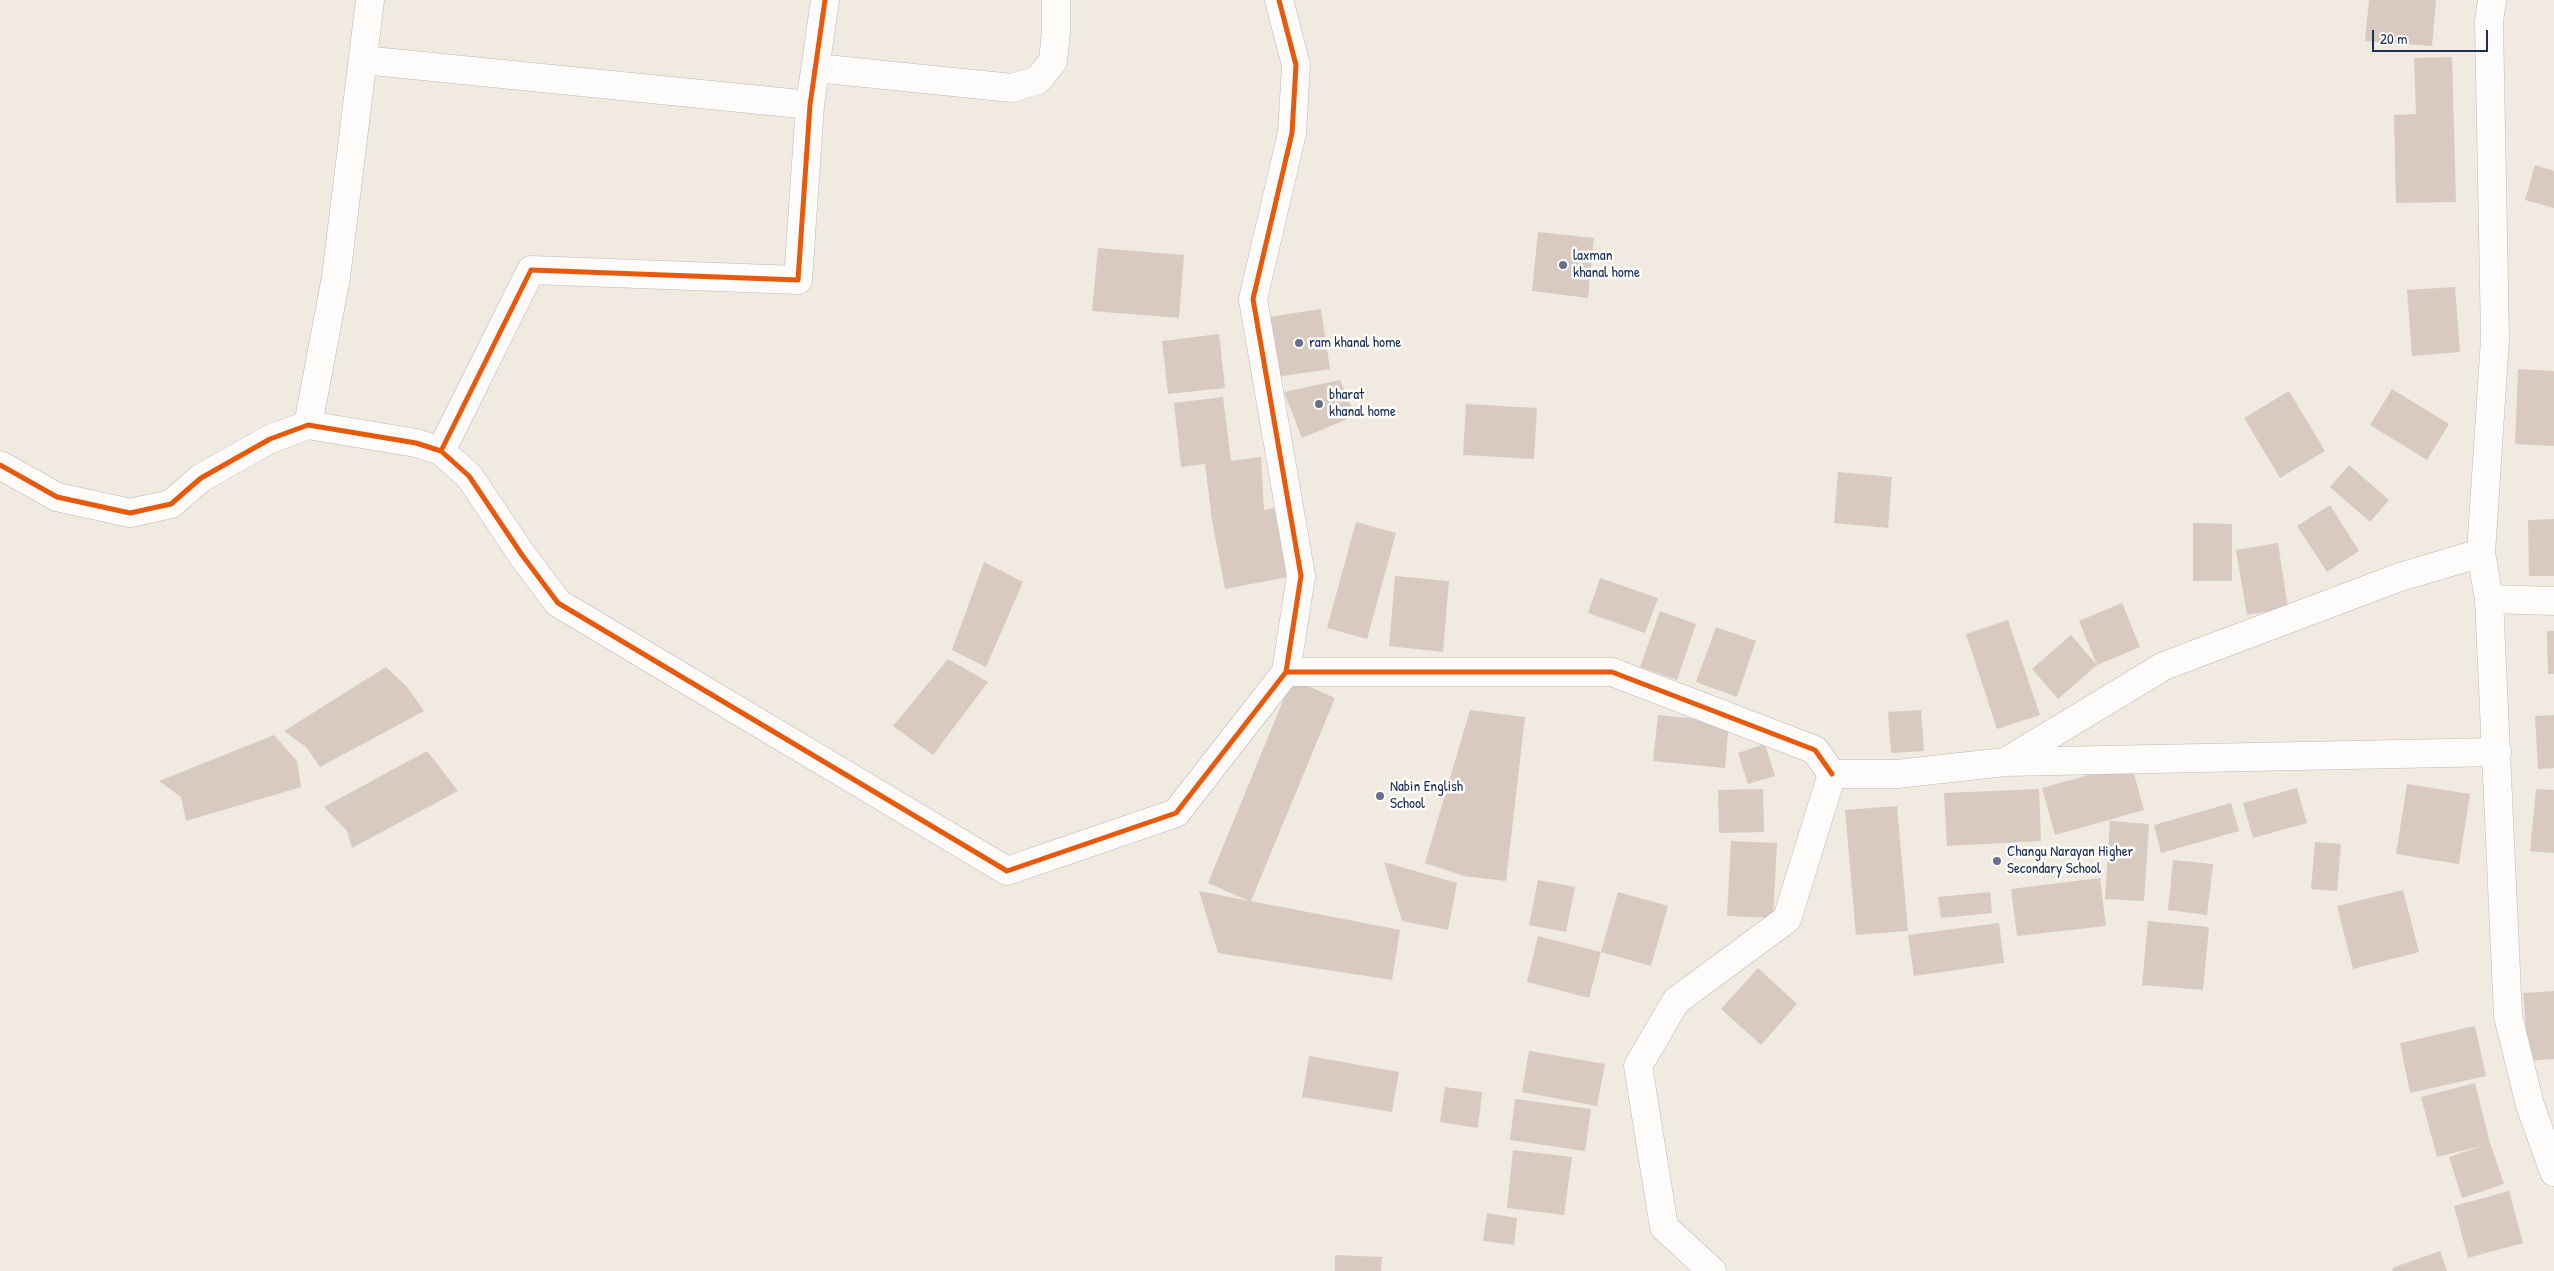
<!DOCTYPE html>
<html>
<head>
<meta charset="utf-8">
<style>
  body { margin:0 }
  #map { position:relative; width:2554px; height:1271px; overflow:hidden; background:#f0eae0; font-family:"Patrick Hand",sans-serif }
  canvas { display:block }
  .scale { position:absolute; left:2372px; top:30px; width:116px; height:22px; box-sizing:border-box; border:2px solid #1b2f5e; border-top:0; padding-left:6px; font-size:15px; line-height:18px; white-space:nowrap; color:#1b2f5e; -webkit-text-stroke:4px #fdfcf7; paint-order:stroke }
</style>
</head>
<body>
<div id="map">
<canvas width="2554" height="1271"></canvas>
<div class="scale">20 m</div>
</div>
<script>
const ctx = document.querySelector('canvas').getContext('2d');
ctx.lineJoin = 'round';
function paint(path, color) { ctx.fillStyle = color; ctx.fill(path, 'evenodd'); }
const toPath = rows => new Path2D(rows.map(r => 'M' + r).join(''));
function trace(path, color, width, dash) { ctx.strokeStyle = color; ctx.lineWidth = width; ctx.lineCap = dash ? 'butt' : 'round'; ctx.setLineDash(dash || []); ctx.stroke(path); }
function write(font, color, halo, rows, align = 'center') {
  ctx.font = font + ' "Patrick Hand",sans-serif'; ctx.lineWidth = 5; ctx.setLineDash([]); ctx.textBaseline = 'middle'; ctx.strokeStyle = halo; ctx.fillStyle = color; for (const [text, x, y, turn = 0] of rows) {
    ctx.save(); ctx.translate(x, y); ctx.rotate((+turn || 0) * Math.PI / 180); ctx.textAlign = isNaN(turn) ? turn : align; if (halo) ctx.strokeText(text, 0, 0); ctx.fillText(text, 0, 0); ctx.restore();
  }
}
const building = toPath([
  [2369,0,2436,0,2432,46,2365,41],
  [2452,57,2456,202,2396,203,2394,115,2416,114,2414,58],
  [2535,165,2554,171,2554,208,2525,200],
  [1538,232,1594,238,1588,298,1532,291],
  [1098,248,1184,255,1179,318,1092,311],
  [2455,287,2460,352,2412,356,2407,290],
  [1321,309,1330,369,1276,377,1268,317],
  [1219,334,1225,388,1168,394,1162,341],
  [2518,369,2554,371,2554,446,2515,444],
  [1340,380,1355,416,1302,438,1284,392],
  [2392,389,2449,424,2427,460,2370,425],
  [2289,391,2325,451,2280,478,2244,418],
  [1223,397,1231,461,1261,457,1264,510,1274,508,1288,577,1225,589,1212,520,1205,464,1181,467,1174,403],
  [1466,404,1537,408,1534,459,1463,455],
  [2349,465,2389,500,2370,522,2330,487],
  [1838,472,1892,477,1888,528,1834,523],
  [2330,505,2359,551,2327,572,2297,526],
  [2554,519,2554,576,2529,576,2528,520],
  [1356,522,1396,533,1367,639,1327,628],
  [2193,523,2232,524,2232,581,2193,581],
  [2278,543,2288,608,2247,615,2236,550],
  [984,562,1023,582,986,667,952,650],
  [1395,576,1449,581,1443,652,1389,646],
  [1600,578,1658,598,1645,633,1588,613],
  [2122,603,2140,647,2097,665,2079,621],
  [1660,611,1696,624,1677,680,1640,667],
  [2008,620,2040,715,1997,729,1966,634],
  [1716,627,1756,641,1737,697,1696,682],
  [2547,631,2554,631,2554,674,2548,674],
  [2071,635,2097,665,2058,699,2032,669],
  [948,659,988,682,933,755,893,726],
  [386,667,408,688,424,711,320,767,306,747,284,731],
  [1292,679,1335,698,1251,901,1400,930,1392,980,1218,953,1199,891,1249,901,1208,883],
  [1470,710,1525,717,1506,881,1464,876,1425,863],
  [1921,710,1924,751,1891,753,1888,712],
  [1658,715,1729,722,1725,768,1653,761],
  [2554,715,2554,768,2538,769,2535,716],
  [274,735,297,761,301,787,186,821,181,797,159,781],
  [1765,744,1775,776,1748,784,1738,753],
  [427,751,458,791,352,848,347,831,324,807],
  [2131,763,2144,810,2055,835,2042,788],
  [2407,784,2470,794,2459,864,2396,854],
  [2297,788,2307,823,2253,838,2243,803],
  [1763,789,1764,832,1719,833,1718,790],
  [2039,789,2041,841,1947,846,1944,793],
  [2536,789,2554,790,2554,853,2530,851],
  [2231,803,2239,831,2161,853,2154,825],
  [1897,806,1908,931,1856,935,1845,810],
  [2110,821,2149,824,2144,901,2105,899],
  [1731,841,1777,843,1773,918,1727,916],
  [2315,842,2341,844,2337,891,2311,889],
  [2173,860,2213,864,2207,915,2168,910],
  [1384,862,1457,883,1448,930,1402,921],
  [2100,878,2106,926,2017,936,2011,889],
  [1538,880,1575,887,1566,932,1529,925],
  [2403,890,2419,952,2353,969,2337,906],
  [1618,892,1668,906,1651,966,1601,952],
  [1990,892,1992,913,1941,918,1938,897],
  [2148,921,2209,927,2203,990,2142,985],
  [1999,923,2004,963,1914,976,1908,935],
  [1538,936,1601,952,1589,998,1527,982],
  [1758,968,1797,1004,1761,1045,1721,1009],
  [2554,991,2554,1059,2529,1061,2523,993],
  [2475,1026,2486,1076,2410,1093,2400,1043],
  [1529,1051,1605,1064,1597,1106,1522,1092],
  [1309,1056,1399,1072,1392,1112,1302,1097],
  [2475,1083,2490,1143,2504,1184,2462,1198,2449,1157,2485,1145,2437,1157,2421,1097],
  [1445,1087,1482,1092,1478,1128,1440,1122],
  [1515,1099,1591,1109,1585,1151,1510,1140],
  [1513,1150,1572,1157,1564,1215,1507,1208],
  [2509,1191,2523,1243,2468,1258,2454,1206],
  [1487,1213,1517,1218,1514,1245,1483,1241],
  [2440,1251,2447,1271,2393,1271,2392,1268],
  [1335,1255,1382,1257,1381,1271,1335,1271]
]);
const street = toPath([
  [1279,0,1296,65,1292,133,1253,299,1301,576,1286,672],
  [363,60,810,105],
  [816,68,1012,88,1038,80,1053,61,1056,32,1056,0],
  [308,425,336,277,370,0],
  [441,451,531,270,798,280,810,105,825,0],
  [0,465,57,497,130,513,171,504,201,478,270,439,308,425,416,443,441,451,469,476,522,555,558,603,1007,871,1176,813,1286,672,1612,672,1815,750,1832,774,1897,774,2005,762,2497,752],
  [2489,599,2554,601],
  [2007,761,2164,666,2400,577,2481,553]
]);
const secondary = toPath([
  [2492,0,2489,21,2495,339,2481,553,2489,599,2508,1016,2530,1105,2554,1172],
  [1712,1271,1664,1227,1638,1066,1676,1001,1787,919,1832,774]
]);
const cycleway = toPath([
  [1279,0,1296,65,1292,133,1253,299,1301,576,1286,672],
  [441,451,531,270,798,280,810,105,825,0],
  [0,465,57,497,130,513,171,504,201,478,270,439,308,425,416,443,441,451,469,476,522,555,558,603,1007,871,1176,813,1286,672,1612,672,1815,750,1832,774]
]);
const markers = [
  [1563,265,5,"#66708c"],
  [1299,343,5,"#66708c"],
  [1319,404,5,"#66708c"],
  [1380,796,5,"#66708c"],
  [1997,861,5,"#66708c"]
];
const poiNames = [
  ["laxman",1573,256],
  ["khanal home",1573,273],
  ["ram khanal home",1309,343],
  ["bharat",1329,395],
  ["khanal home",1329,412],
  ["Nabin English",1390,787],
  ["School",1390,804],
  ["Changu Narayan Higher",2007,852],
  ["Secondary School",2007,869]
];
paint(building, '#d9cac1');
trace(street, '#bbb9b7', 29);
trace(secondary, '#bbb9b7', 29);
trace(street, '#fdfcfa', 28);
trace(secondary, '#fdfcfa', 28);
trace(cycleway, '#e8590c', 5);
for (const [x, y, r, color] of markers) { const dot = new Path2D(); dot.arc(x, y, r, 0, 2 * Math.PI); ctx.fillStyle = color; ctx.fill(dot); trace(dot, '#fdfcf7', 2); }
write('15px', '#1b2f5e', '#fdfcf7', poiNames, 'left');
</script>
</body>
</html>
